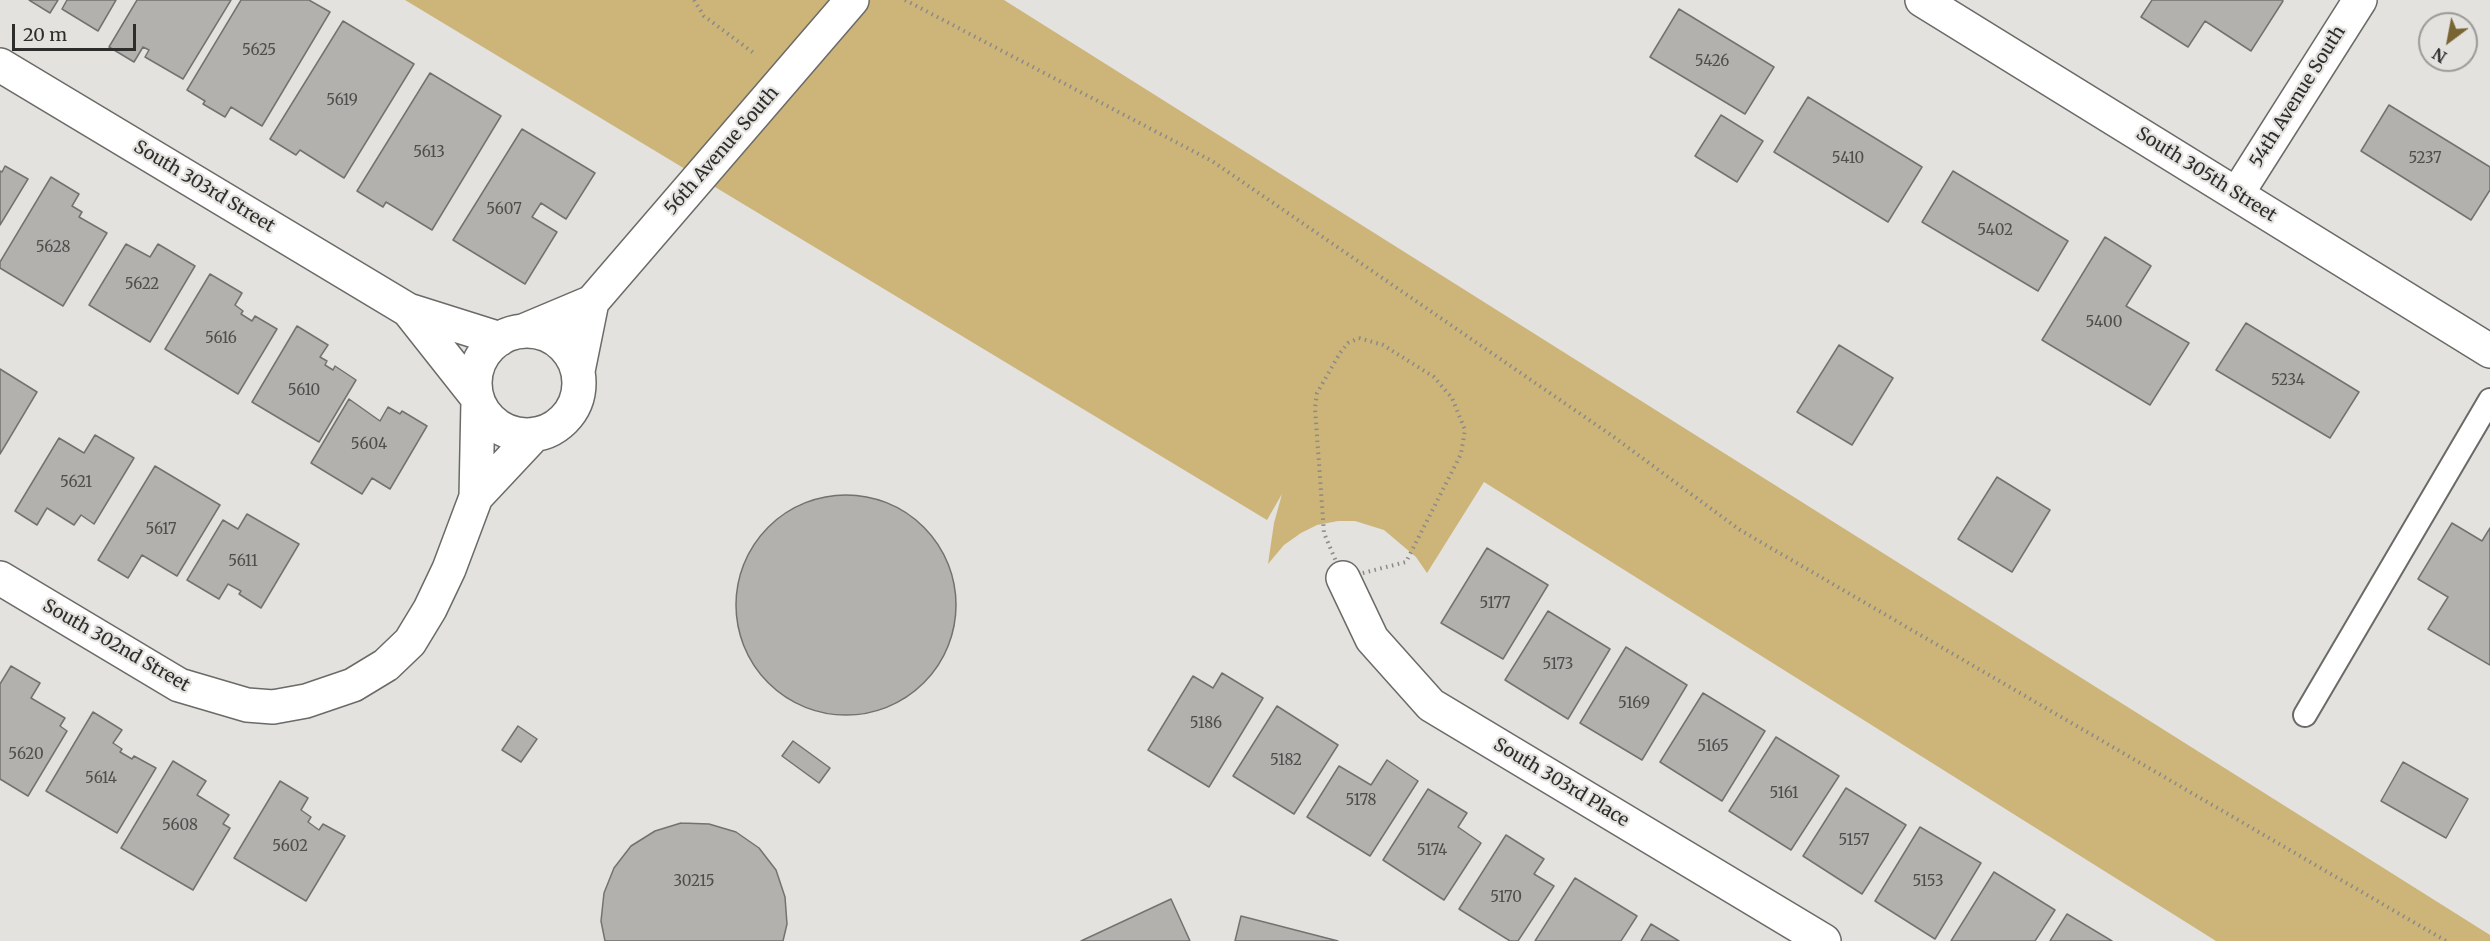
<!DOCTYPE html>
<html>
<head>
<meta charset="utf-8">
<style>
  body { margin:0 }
  #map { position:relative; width:2490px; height:941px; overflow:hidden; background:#e3e2df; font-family:Merriweather,serif }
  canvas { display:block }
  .north { position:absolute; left:2418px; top:12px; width:60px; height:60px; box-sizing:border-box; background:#e3e2df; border:2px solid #9a9a97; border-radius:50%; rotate:212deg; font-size:16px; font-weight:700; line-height:24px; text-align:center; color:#2d2d2c }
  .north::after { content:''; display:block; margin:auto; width:21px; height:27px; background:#786533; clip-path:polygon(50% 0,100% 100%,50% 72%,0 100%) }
  .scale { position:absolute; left:12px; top:24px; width:124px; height:27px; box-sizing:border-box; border:3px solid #2d2d2c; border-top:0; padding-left:8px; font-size:18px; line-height:21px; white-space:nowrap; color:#2d2d2c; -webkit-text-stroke:4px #e3e2df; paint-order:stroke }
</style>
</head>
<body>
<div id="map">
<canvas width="2490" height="941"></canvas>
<div class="north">N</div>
<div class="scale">20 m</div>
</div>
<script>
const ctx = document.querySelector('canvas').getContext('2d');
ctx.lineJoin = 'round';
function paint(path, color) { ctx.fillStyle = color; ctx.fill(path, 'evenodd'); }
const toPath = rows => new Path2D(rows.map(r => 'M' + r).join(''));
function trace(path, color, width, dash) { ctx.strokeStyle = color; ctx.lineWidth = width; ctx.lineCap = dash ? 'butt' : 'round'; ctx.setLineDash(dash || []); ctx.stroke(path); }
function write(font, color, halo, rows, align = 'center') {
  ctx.font = font + ' Merriweather,serif'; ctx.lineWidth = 4.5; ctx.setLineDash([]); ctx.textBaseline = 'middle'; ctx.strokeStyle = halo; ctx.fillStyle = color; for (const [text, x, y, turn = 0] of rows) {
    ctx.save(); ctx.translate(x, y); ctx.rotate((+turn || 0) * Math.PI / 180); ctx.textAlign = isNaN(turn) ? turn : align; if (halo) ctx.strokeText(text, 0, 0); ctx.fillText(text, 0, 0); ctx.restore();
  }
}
const green = toPath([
  [405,0,1004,0,2490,935,2490,941,2216,941,1484,482,1427,573,1416,557,1384,530,1355,521,1338,521,1317,525,1301,533,1284,545,1268,564,1274,523,1282,494,1267,520]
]);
const building = toPath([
  [29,0,58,0,50,13,29,0],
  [67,0,116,0,98,31,62,9,67,0],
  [137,0,231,0,183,79,145,57,149,50,143,47,134,62,109,47,137,0],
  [241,0,309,0,330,12,262,126,231,107,225,117,203,104,205,101,187,90,241,0],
  [2152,0,2282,0,2283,1,2251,51,2205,21,2188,47,2141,17,2152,0],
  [1679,9,1774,67,1745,114,1650,57,1679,9],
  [343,21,414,64,344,178,300,150,296,155,270,139,343,21],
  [430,73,501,116,432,230,386,202,383,207,357,191,430,73],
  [1808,97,1922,167,1888,222,1774,152,1808,97],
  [2389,105,2490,167,2490,190,2471,220,2361,151,2389,105],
  [1721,115,1763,141,1737,182,1695,156,1721,115],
  [522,129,595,173,566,219,541,203,532,217,557,232,525,284,453,240,522,129],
  [5,166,28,179,0,225,0,171,2,172,5,166],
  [1953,171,2068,241,2038,291,1922,222,1953,171],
  [51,177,79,194,72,206,82,212,79,217,107,233,63,306,0,268,0,262,51,177],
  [2105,237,2151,266,2126,306,2189,343,2150,405,2042,340,2105,237],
  [126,244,150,257,158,244,195,266,150,342,89,305,126,244],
  [210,274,242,293,235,305,243,311,241,314,252,321,255,316,277,329,238,394,165,349,210,274],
  [2246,323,2359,392,2330,438,2216,370,2246,323],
  [297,326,328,345,320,357,327,361,325,365,333,370,335,366,356,380,319,442,252,402,297,326],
  [1839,345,1893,378,1852,445,1797,412,1839,345],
  [0,369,37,392,0,454,0,369],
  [349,399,380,421,388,407,400,414,402,411,427,426,390,489,372,478,362,494,311,463,349,399],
  [95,435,134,458,94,524,81,515,74,525,47,508,37,525,15,511,59,438,84,453,95,435],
  [155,466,220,505,177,576,142,555,128,578,98,560,155,466],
  [1997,477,2050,510,2012,572,1958,539,1997,477],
  '736 605a110 110 0 1 1 220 0a110 110 0 1 1-220 0Z',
  [247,514,299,544,261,608,239,594,241,591,228,584,219,599,187,580,223,520,238,529,247,514],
  [2452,523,2482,541,2490,528,2490,665,2428,629,2448,597,2418,579,2452,523],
  [1487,548,1548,585,1503,659,1441,623,1487,548],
  [1548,611,1610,649,1568,719,1505,680,1548,611],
  [1626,647,1687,685,1642,760,1580,723,1626,647],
  [11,666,40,683,31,698,65,718,60,726,67,731,28,796,0,779,0,684,11,666],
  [1222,673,1263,698,1209,787,1148,750,1193,676,1213,688,1222,673],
  [1703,693,1765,731,1722,801,1660,762,1703,693],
  [1277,706,1338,745,1294,814,1233,776,1277,706],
  [93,712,122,730,113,743,122,749,120,752,132,759,134,756,156,768,117,833,46,791,93,712],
  [518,726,537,739,521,762,502,750,518,726],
  [1776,737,1839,776,1791,850,1729,811,1776,737],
  [793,741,830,768,819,783,782,756,793,741],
  [1387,760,1418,781,1370,856,1307,817,1339,766,1371,785,1387,760],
  [173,761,206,781,197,795,229,815,223,824,230,828,193,890,121,848,173,761],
  [2403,762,2468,799,2446,838,2381,801,2403,762],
  [280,781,308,798,301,810,311,817,308,822,319,830,323,824,345,836,306,901,234,858,280,781],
  [1846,788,1906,825,1862,894,1803,856,1846,788],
  [1428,789,1467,813,1458,827,1481,843,1444,900,1383,860,1428,789],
  [681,823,709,824,736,832,759,848,776,870,785,897,787,924,783,941,605,941,601,921,604,893,614,868,631,846,655,831,681,823],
  [1920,827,1981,863,1935,939,1875,901,1920,827],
  [1506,835,1544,859,1534,874,1554,886,1518,941,1510,941,1459,909,1506,835],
  [1994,872,2055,910,2035,941,1951,941,1994,872],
  [1575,878,1637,916,1621,941,1535,941,1575,878],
  [1171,899,1190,941,1081,941,1171,899],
  [2067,914,2112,941,2050,941,2067,914],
  [1241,916,1338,941,1235,941,1241,916],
  [1651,924,1679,941,1641,941,1651,924]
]);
const path = toPath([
  [694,0,704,16,755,54],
  [905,0,1212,161,1611,435,1740,530,2446,941],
  [1359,338,1383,345,1434,377,1452,398,1465,430,1461,454,1406,562,1343,578,1324,533,1315,408,1317,393,1340,353,1348,343,1359,338]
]);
const lane = toPath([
  [2305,715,2490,400]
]);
const street = toPath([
  [1922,0,2490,351],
  [0,65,408,310],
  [2237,194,2360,0],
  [592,302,852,0],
  [523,331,592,302,578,371],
  '475 383a52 52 0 1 1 104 0a52 52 0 1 1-104 0Z',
  [476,396,408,310,500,339],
  [478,401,476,497,535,434],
  [0,578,179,685,247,705,273,707,306,701,353,685,386,665,410,642,430,609,449,569,476,497],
  [1343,578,1372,639,1431,705,1824,941]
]);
const numberNames = [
  ["5625",259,51],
  ["5426",1712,62],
  ["5619",342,101],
  ["5613",429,153],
  ["5410",1848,159],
  ["5237",2425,159],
  ["5607",504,210],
  ["5402",1995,231],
  ["5628",53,248],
  ["5622",142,285],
  ["5400",2104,323],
  ["5616",221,339],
  ["5234",2288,381],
  ["5610",304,391],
  ["5604",369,445],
  ["5621",76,483],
  ["5617",161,530],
  ["5611",243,562],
  ["5177",1495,604],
  ["5173",1558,665],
  ["5169",1634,704],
  ["5186",1206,724],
  ["5165",1713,747],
  ["5620",26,755],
  ["5182",1286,761],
  ["5614",101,779],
  ["5161",1784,794],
  ["5178",1361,801],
  ["5608",180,826],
  ["5157",1854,841],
  ["5602",290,847],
  ["5174",1432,851],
  ["30215",694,882],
  ["5153",1928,882],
  ["5170",1506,898]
];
const streetNames = [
  ["54th Avenue South",2298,97,-58],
  ["56th Avenue South",722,151,-49],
  ["South 305th Street",2206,175,32],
  ["South 303rd Street",204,187,31],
  ["South 302nd Street",116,646,30],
  ["South 303rd Place",1561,783,31]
];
paint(green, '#cdb579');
paint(building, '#b2b1ae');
trace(building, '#73726f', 1.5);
trace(lane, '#6b6a67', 26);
trace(street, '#6b6a67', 36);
trace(path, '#8a8a88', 4, [1.5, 4.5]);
trace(lane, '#fff', 22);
trace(street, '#fff', 33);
write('15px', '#4e4e4c', null, numberNames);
write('18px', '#2d2d2c', '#e3e2df', streetNames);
</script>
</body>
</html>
